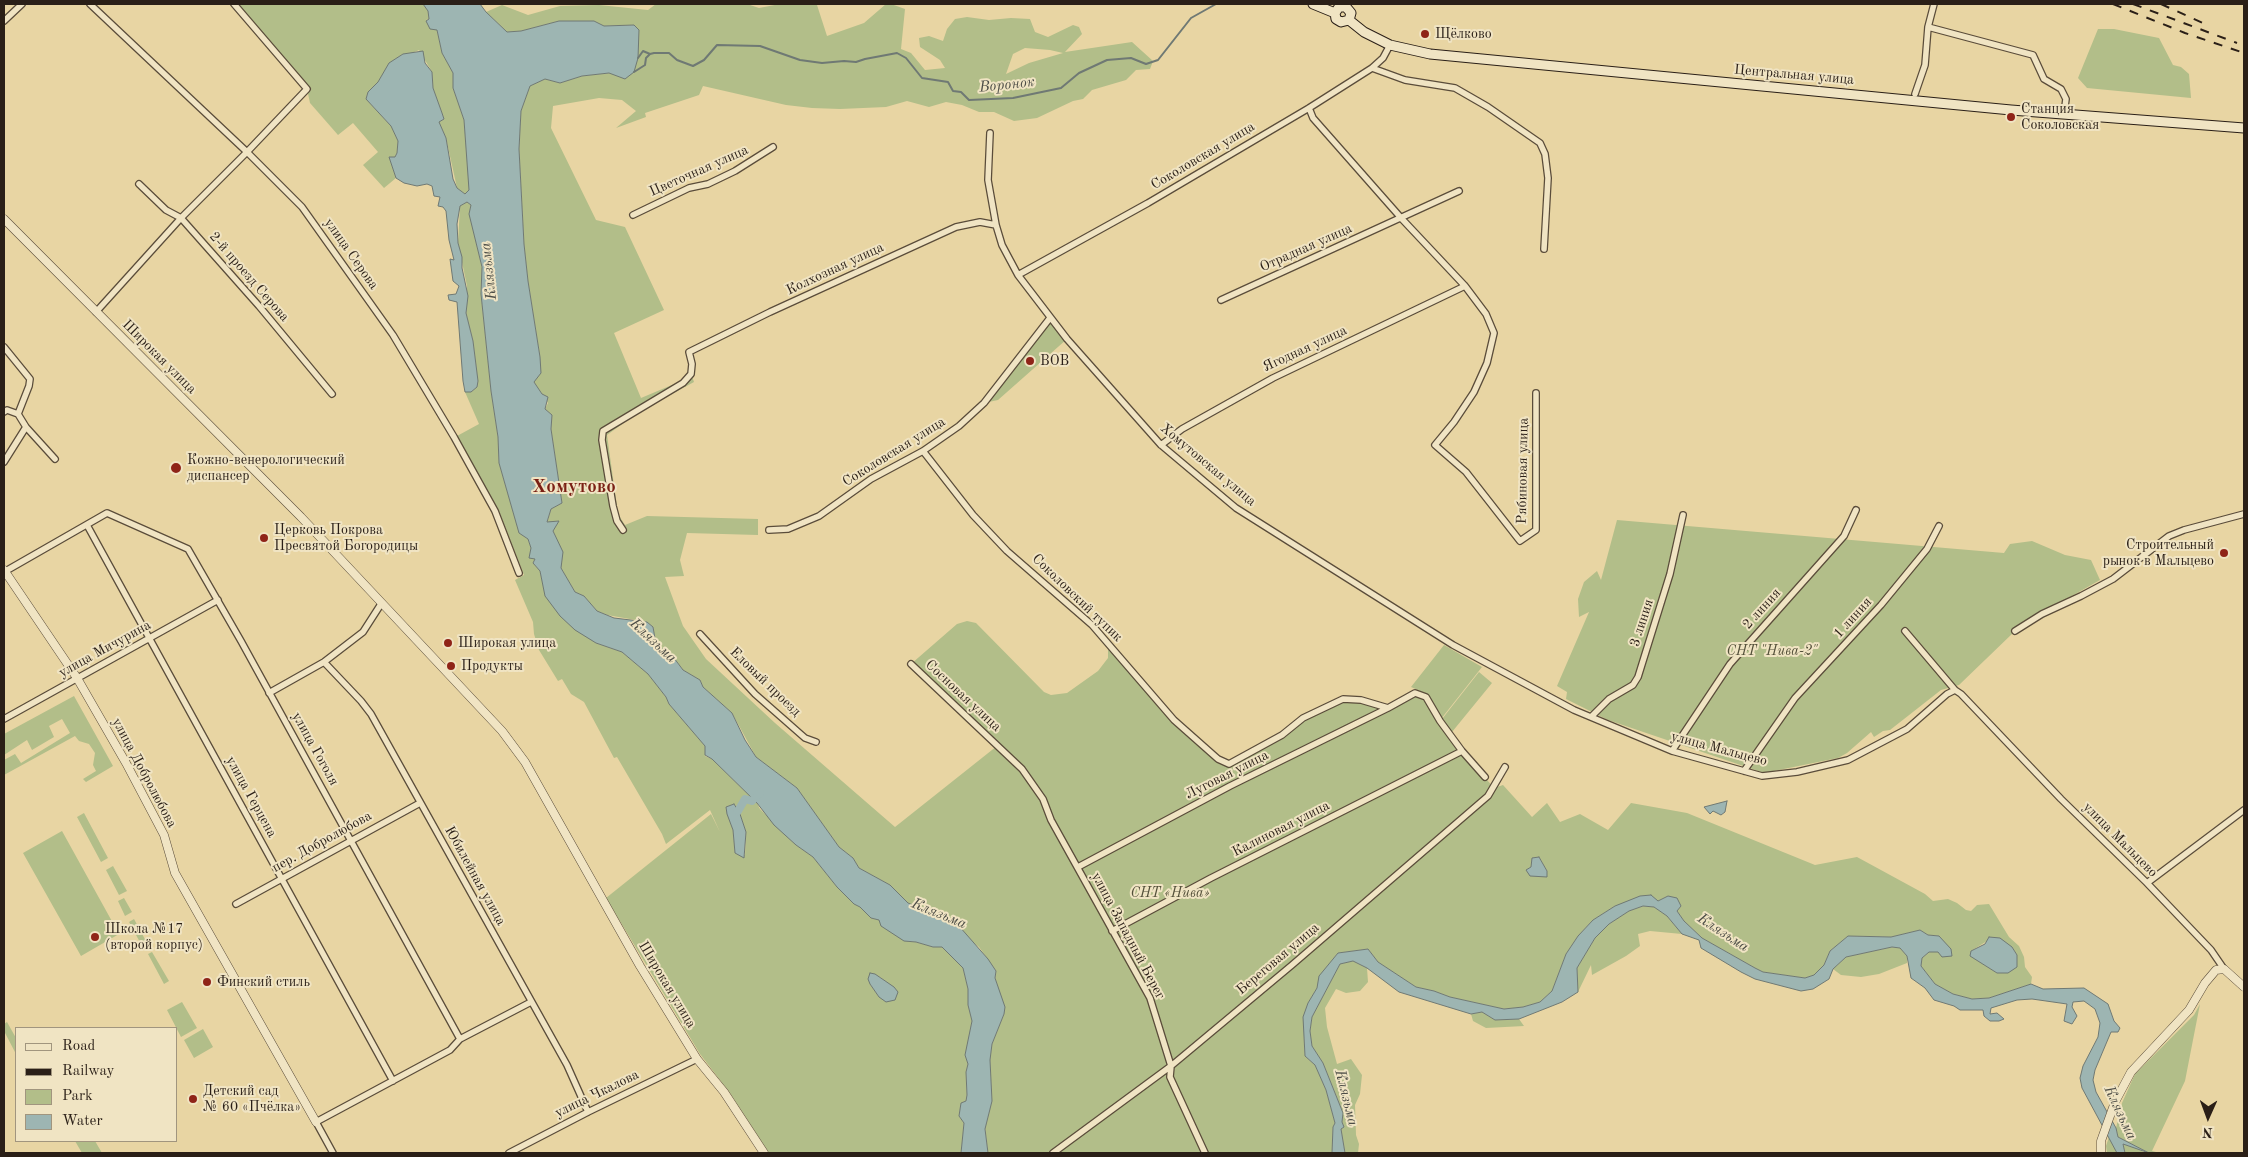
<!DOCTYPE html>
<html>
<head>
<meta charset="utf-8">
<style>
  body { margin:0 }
  #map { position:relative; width:2248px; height:1157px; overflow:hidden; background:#e8d5a3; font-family:"Old Standard TT",serif }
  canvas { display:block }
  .frame { position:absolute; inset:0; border:5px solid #2a1f17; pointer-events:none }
  .legend { position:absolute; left:15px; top:1027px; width:162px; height:115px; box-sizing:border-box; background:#f0e4c3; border:1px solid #a1957e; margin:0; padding:6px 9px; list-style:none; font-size:15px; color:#2a1f17 }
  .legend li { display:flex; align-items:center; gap:10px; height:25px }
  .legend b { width:25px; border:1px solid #a1957e }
  .north { position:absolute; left:2183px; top:1092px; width:50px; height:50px; -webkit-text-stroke:4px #f0e4c3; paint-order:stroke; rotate:182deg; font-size:14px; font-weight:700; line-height:20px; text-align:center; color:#2a1f17 }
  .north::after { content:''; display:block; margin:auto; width:18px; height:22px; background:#2a1f17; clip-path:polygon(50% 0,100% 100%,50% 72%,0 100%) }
</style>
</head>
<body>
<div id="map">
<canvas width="2248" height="1157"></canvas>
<div class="frame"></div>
<ul class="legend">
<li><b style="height:6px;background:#f0e4c3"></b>Road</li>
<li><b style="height:6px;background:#2a1f17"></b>Railway</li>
<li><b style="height:14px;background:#b2be89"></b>Park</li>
<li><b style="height:14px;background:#9db5b2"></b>Water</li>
</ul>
<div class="north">N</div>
</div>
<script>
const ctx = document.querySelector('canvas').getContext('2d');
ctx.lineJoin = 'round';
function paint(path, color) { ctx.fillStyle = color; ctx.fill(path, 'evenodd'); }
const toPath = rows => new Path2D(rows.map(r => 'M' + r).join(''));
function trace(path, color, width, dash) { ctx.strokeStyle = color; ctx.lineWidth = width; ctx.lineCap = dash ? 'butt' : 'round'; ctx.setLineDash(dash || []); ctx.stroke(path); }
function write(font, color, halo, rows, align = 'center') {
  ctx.font = font + ' "Old Standard TT",serif'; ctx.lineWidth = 4; ctx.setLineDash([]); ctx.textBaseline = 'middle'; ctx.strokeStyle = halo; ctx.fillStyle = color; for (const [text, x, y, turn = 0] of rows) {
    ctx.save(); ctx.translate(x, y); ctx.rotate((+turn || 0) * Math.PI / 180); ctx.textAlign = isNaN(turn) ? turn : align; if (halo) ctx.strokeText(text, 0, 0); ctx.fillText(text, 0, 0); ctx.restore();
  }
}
const green = toPath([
  [234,4,423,4,428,10,429,19,426,20,437,30,442,53,453,73,453,88,464,120,470,190,465,194,457,188,446,138,438,121,444,119,433,88,432,72,419,50,410,54,403,54,390,63,378,82,368,92,366,99,391,126,398,141,397,153,395,157,390,157,396,178,384,188,363,165,378,152,353,123,338,135,310,103,307,89],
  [656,4,747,4,759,8,780,4,817,5,827,36,864,23,886,4,891,4,905,9,901,49,911,53,925,70,945,68,940,60,920,47,919,38,929,36,943,41,947,29,955,19,967,17,989,20,1011,18,1030,19,1035,32,1048,37,1073,25,1079,27,1082,34,1065,52,1132,42,1153,61,1150,69,1136,70,1126,80,1092,90,1083,99,1073,101,1037,118,1014,121,994,112,979,112,962,105,946,102,929,107,907,101,886,107,840,109,812,108,786,105,703,86,699,95,645,113,646,117,616,128,636,111,622,100,599,98,553,106,551,128,596,220,625,227,664,310,614,333,641,398,679,382,691,374,694,382,639,412,607,435,618,514,625,525,647,516,758,519,758,535,687,533,680,560,684,576,665,577,683,626,706,659,775,723,895,827,997,746,911,664,957,624,967,621,976,623,1044,692,1051,695,1067,693,1098,671,1108,658,1108,643,1174,720,1218,759,1229,764,1282,735,1303,718,1343,699,1388,708,1408,695,1422,694,1462,751,1494,788,1503,785,1532,817,1547,803,1560,822,1580,814,1608,830,1631,803,1687,813,1815,865,1857,857,1925,894,1933,901,1948,899,1957,903,1966,910,1971,911,1977,905,1989,904,2009,937,2019,946,2024,957,2025,967,2032,977,2031,984,1989,998,1972,999,1953,994,1935,984,1921,966,1922,958,1929,952,1938,952,1939,936,1928,935,1920,930,1891,937,1848,936,1830,951,1824,965,1814,975,1805,978,1763,972,1755,968,1702,938,1684,921,1677,911,1681,906,1668,896,1658,901,1615,906,1593,920,1578,936,1566,954,1552,991,1540,1002,1523,1007,1504,1009,1450,997,1434,991,1416,987,1378,962,1368,949,1338,953,1320,976,1317,988,1308,1003,1304,1034,1305,1056,1315,1065,1326,1090,1335,1123,1333,1127,1332,1153,988,1153,985,1128,992,1101,990,1060,992,1044,1004,1014,995,978,996,971,979,947,970,940,959,926,908,903,890,885,859,868,853,858,839,847,797,788,756,757,732,713,703,687,700,680,683,670,674,658,656,644,653,627,647,622,607,615,597,611,584,596,575,592,561,568,562,552,553,531,558,521,547,523,551,509,562,503,551,429,552,415,545,409,548,403,534,382,540,357,528,281,524,244,519,149,521,111,530,86,545,79,560,83,582,76,609,73,634,25,604,26,594,21,559,21,521,31,507,32,486,12,502,5,528,15,560,6,599,5,648,10],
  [1025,48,1050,50,1063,53,1029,63,1006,74,1013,54],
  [1539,857,1547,871,1527,870,1531,867],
  [1987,941,2012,947,2017,955,2017,967,1997,973,1971,956,1971,951],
  [2098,29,2114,29,2159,38,2173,65,2181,67,2189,74,2191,98,2087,88,2078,78],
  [467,202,471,205,470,214,482,268,481,294,491,391,498,437,499,463,519,532,528,539,535,559,533,563,540,571,546,596,596,643,622,652,648,674,666,697,669,704,706,747,705,756,712,759,757,803,760,809,796,845,813,857,837,887,854,904,860,907,871,918,879,920,910,942,916,942,933,947,942,947,963,968,968,989,968,1005,972,1021,966,1055,968,1064,966,1072,967,1095,966,1101,961,1103,959,1116,964,1123,961,1153,769,1153,730,1093,700,1054,606,898,711,814,720,832,710,810,666,844,662,834,617,757,614,758,584,702,571,694,562,679,558,681,539,650,534,634,533,622,515,580,524,575,498,509,457,436,479,424,465,392,471,392,477,387,478,381,473,341,466,313,467,286,458,243,460,206],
  [734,804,740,814,746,832,745,855,735,853,733,830,726,807],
  [880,977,888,984,879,997,870,984],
  [1050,318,1067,339,998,400,984,403],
  [1617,520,2004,553,2010,544,2032,541,2065,555,2091,560,2100,580,2012,630,2013,633,1959,685,1941,690,1890,730,1883,731,1874,737,1871,732,1847,753,1838,758,1764,773,1608,720,1566,699,1567,692,1557,686,1589,612,1579,617,1578,599,1584,582,1597,571,1601,580],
  [1444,645,1482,667,1441,719,1427,694,1411,687],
  [1479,672,1492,683,1452,732,1442,719],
  [74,696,113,766,86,782,83,779,96,771,93,765,95,753,89,744,79,741,75,736,4,775,4,760,15,754,21,763,70,733,62,719,49,726,54,737,32,750,27,740,4,755,4,734],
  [84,813,108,858,101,862,77,817],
  [62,831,119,934,81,956,23,853],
  [113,866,127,891,119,895,106,870],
  [124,898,132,912,125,916,118,901],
  [1643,906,1654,907,1667,916,1682,934,1650,931,1638,934,1640,946,1626,956,1592,975,1591,965,1578,992,1577,968,1595,938,1609,924,1629,911],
  [134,919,147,943,142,946,129,922],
  [1892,947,1900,948,1907,956,1907,963,1879,974,1861,977,1841,975,1833,969,1846,957],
  [152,952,169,981,164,984,148,954],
  [1353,961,1367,968,1368,982,1360,991,1346,993,1336,989,1325,1008,1327,1027,1337,1064,1351,1059,1362,1075,1360,1094,1355,1105,1356,1135,1359,1144,1358,1153,1345,1153,1341,1129,1344,1127,1342,1122,1343,1113,1323,1063,1312,1046,1310,1031,1312,1017,1340,964],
  [182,1002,197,1028,181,1037,167,1010],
  [2200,1004,2185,1081,2152,1151,2160,1153,2149,1153,2118,1137,2116,1128,2122,1103,2135,1074,2194,1015],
  [1482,1012,1495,1020,1519,1019,1524,1026,1486,1028,1473,1021,1471,1014],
  [7,1022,16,1038,16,1054,4,1031,4,1024],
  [203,1029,213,1047,194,1058,184,1040],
  [2109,1137,2117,1153,2107,1153,2106,1146],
  [75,1141,95,1141,102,1153,82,1153],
  [2123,1144,2136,1148,2146,1153,2125,1153]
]);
const water = toPath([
  [423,4,480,4,486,12,507,32,521,31,559,21,594,21,604,26,634,25,639,30,638,58,634,72,625,79,609,73,582,76,560,83,545,79,530,86,521,111,519,149,524,244,528,281,540,357,541,373,534,382,542,394,548,397,545,409,552,415,551,429,562,503,551,509,547,522,559,521,553,531,563,552,561,568,575,592,584,596,597,611,614,618,647,622,653,627,656,644,674,658,683,670,700,680,703,687,732,713,745,740,756,757,797,788,839,847,853,858,859,868,890,885,908,903,920,908,925,907,959,926,988,959,996,971,995,978,1005,1007,1004,1014,992,1044,990,1060,992,1101,985,1129,988,1153,961,1153,964,1123,959,1116,961,1103,966,1101,967,1095,966,1072,968,1064,965,1055,972,1021,968,1005,968,989,963,968,942,947,933,947,916,942,904,941,881,926,879,920,871,918,860,907,854,904,837,887,813,857,796,845,774,825,757,803,712,759,705,755,705,746,669,704,666,697,648,674,622,652,596,643,575,630,560,616,545,596,540,571,533,563,535,559,529,558,531,548,528,539,519,533,499,463,498,437,491,391,481,294,482,267,469,214,471,205,467,202,460,206,457,224,458,243,462,257,462,268,468,296,466,313,473,341,478,381,477,387,471,392,465,392,463,381,457,302,449,300,448,295,456,294,459,286,453,281,450,259,454,260,449,240,446,211,443,207,438,206,440,197,434,196,432,186,427,184,417,186,404,183,396,178,389,157,395,157,397,153,398,141,391,126,366,99,368,92,378,82,389,63,403,54,423,51,425,63,432,72,433,88,442,113,444,119,439,122,446,138,453,179,457,188,465,194,469,190,464,120,453,88,453,73,442,53,437,30,430,29,426,21,429,19,428,11,423,4],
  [1727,801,1725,812,1721,815,1713,811,1710,814,1704,807,1727,801],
  [734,804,740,814,746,832,744,858,735,853,733,830,727,814,726,807,734,804],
  [1539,857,1547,871,1547,877,1530,876,1526,870,1531,867,1532,858,1539,857],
  [1651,895,1658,901,1668,896,1677,898,1681,906,1677,911,1684,921,1702,938,1755,968,1763,972,1805,978,1814,975,1824,965,1830,951,1848,936,1891,937,1920,930,1928,935,1939,936,1951,949,1952,956,1942,957,1938,952,1929,952,1922,958,1921,966,1935,984,1953,994,1972,999,1989,998,2031,984,2043,989,2084,988,2108,1004,2114,1021,2120,1028,2118,1032,2111,1032,2095,1070,2093,1080,2096,1092,2116,1128,2118,1137,2149,1153,2123,1144,2125,1153,2117,1153,2082,1088,2080,1078,2083,1066,2098,1037,2100,1023,2095,1009,2084,1001,2073,1002,2072,1007,2077,1016,2072,1024,2064,1021,2067,1004,2032,999,2017,1000,1991,1008,1990,1014,1997,1013,2004,1019,1999,1021,1990,1021,1984,1016,1983,1010,1960,1010,1954,1006,1934,1000,1925,988,1911,978,1907,956,1900,948,1892,947,1846,957,1833,969,1829,979,1813,989,1801,991,1755,979,1741,972,1701,948,1699,940,1682,934,1667,916,1654,907,1643,906,1629,911,1609,924,1595,938,1577,968,1578,992,1562,1002,1519,1019,1495,1020,1482,1012,1471,1014,1399,992,1367,968,1353,961,1340,964,1312,1017,1310,1031,1312,1046,1323,1063,1343,1113,1342,1122,1344,1127,1341,1129,1345,1153,1332,1153,1333,1127,1335,1123,1326,1090,1315,1065,1305,1056,1303,1017,1308,1003,1317,988,1319,976,1338,953,1368,949,1378,962,1416,987,1434,991,1450,997,1504,1009,1523,1007,1540,1002,1552,991,1566,954,1578,936,1593,920,1615,906,1640,896,1651,895],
  [1989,937,2000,938,2012,947,2017,955,2017,967,2008,973,1997,973,1970,956,1971,951,1985,944,1989,937],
  [870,973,875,974,894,987,898,992,895,1000,886,1002,879,997,870,984,868,979,870,973]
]);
const stream = toPath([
  [638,58,643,51,650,54],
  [634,72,645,65,646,58,650,54,654,53,669,53,677,60,693,66,704,60,717,45,760,46,800,60,822,63,844,61,856,62,865,59,897,53,906,58,922,78,948,82,953,91,961,92,969,100,1013,98,1061,88,1079,73,1107,60,1131,58,1146,64,1158,60,1191,18,1216,4]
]);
const canal = toPath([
  [738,811,745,799,752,801,760,793]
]);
const minor = toPath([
  [90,4,247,152,302,207,393,335,454,437,495,511,519,573],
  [4,21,22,4],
  [1928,27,2033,55,2044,79,2061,89,2066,99,2064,114],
  [1372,68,1405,80,1455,88,1488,107,1540,143,1545,154,1548,178,1544,249],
  [1915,94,1925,65,1928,27,1934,4],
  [1309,108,1313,118,1402,219,1465,286,1486,314,1494,333,1487,363,1474,392,1454,422,1435,445,1466,472,1520,541,1536,530,1536,393],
  [990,133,988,180,996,225,1002,245,1018,275,1067,339,1161,445,1236,508,1453,645,1574,710,1672,751,1762,776,1797,772,1848,760,1907,729,1947,694,1955,690],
  [139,184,166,210,181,218,259,306,332,394],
  [633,215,689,188,708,184,735,171,773,147],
  [1018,275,1148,203,1309,108,1372,68,1383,58,1390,45],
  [1221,300,1459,191],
  [96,312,181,218,247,152,307,89,234,4],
  [4,347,30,379,29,386,18,414],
  [4,412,7,410,18,414,26,427,55,459],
  [1161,445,1182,429,1273,378,1465,286],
  [923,451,973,515,1007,551,1092,625,1174,720,1218,759,1229,764,1282,735,1303,718,1343,699,1361,700,1388,708,1415,693,1426,697,1440,721,1462,751,1485,777],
  [4,462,26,427],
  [87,525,393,1081],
  [623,530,617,521,613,506,602,440,603,431,683,383,691,374,692,364,689,352,770,312,956,227,980,222,996,225],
  [769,530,788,529,819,516,871,479,923,451,959,426,984,403,1050,318],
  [4,572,107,513,188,549,241,641,460,1039],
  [1905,631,1955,690,1961,694,2061,799,2147,883,2211,950,2224,969],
  [2015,631,2042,614,2081,596,2113,579,2169,536,2184,530,2244,514],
  [700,634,755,694,805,738,816,742],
  [324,662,361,701,371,714,567,1065,588,1112],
  [911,664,1022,769,1043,799,1051,820,1150,998,1171,1066,1170,1077,1205,1153],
  [269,693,324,662,363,632,381,604],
  [1591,717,1609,699,1633,685,1638,677,1670,574,1683,515],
  [4,719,218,600],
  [1672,751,1730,664,1844,536,1856,510],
  [1744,771,1795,698,1881,605,1927,549,1939,526],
  [1078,867,1230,786,1388,708],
  [2147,883,2244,810],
  [236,904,420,803],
  [1112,931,1211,878,1462,751],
  [333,1153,316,1122,450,1050,460,1039,531,1002],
  [509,1153,588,1112,697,1059],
  [1053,1153,1171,1066,1292,965,1488,796,1505,767]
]);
const tertiary = toPath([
  [4,219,301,517,502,731,525,762,640,966,697,1059,724,1092,764,1153],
  [4,570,77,678,126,763,164,835,175,873,316,1122],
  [2101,1153,2101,1141,2115,1102,2131,1072,2189,1010,2205,983,2216,970,2224,969,2244,987]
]);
const secondary = toPath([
  [1313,4,1335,13],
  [1335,13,1339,7,1346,7,1351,13,1349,20],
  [1335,13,1336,19,1341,22,1349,20],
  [1349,20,1364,32,1390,45,1430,54,2011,110,2244,128]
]);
const rail = toPath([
  [2113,4,2185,33,2244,53],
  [2133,4,2237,43],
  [2161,4,2205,24]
]);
const markers = [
  [1425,34,5,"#8f2418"],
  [2011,117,5,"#8f2418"],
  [1030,361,5,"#8f2418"],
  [176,468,6,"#8f2418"],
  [264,538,5,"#8f2418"],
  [2224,553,5,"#8f2418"],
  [448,643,5,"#8f2418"],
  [451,666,5,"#8f2418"],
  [95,937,5,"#8f2418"],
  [207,982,5,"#8f2418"],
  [193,1099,5,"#8f2418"]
];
const poiNames = [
  ["Щёлково",1435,34],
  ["Станция",2021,109],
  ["Соколовская",2021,125],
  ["ВОВ",1040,361],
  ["Кожно-венерологический",187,460],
  ["диспансер",187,476],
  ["Церковь Покрова",274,530],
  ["Пресвятой Богородицы",274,546],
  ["Строительный",2214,545,"right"],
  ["рынок в Мальцево",2214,561,"right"],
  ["Широкая улица",458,643],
  ["Продукты",461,666],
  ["Школа №17",105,929],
  ["(второй корпус)",105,945],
  ["Финский стиль",217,982],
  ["Детский сад",203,1091],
  ["№ 60 «Пчёлка»",203,1107]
];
const streetNames = [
  ["Центральная улица",1794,75,5],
  ["Соколовская улица",1203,156,-31],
  ["Цветочная улица",699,171,-24],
  ["Отрадная улица",1306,248,-24],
  ["улица Серова",351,254,55],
  ["Колхозная улица",835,269,-25],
  ["2-й проезд Серова",249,277,49],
  ["Ягодная улица",1305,349,-25],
  ["Широкая улица",159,357,45],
  ["Соколовская улица",894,452,-32],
  ["Хомутовская улица",1208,465,40],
  ["Рябиновая улица",1523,471,-89],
  ["Соколовский тупик",1077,598,44],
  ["2 линия",1762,609,-48],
  ["1 линия",1853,618,-48],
  ["3 линия",1642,623,-72],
  ["улица Мичурина",105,649,-29],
  ["Еловый проезд",765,682,44],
  ["Сосновая улица",963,696,43],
  ["улица Гоголя",315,749,61],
  ["улица Мальцево",1719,749,15],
  ["улица Добролюбова",144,773,62],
  ["Луговая улица",1227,775,-27],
  ["улица Герцена",251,797,61],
  ["Калиновая улица",1281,829,-27],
  ["улица Мальцево",2120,840,45],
  ["пер. Добролюбова",322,842,-29],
  ["Юбилейная улица",475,876,61],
  ["улица Западный Берег",1128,936,62],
  ["Береговая улица",1278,959,-40],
  ["Широкая улица",667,985,59],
  ["улица Чкалова",597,1094,-26]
];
const parkNames = [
  ["СНТ \"Нива-2\"",1772,651],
  ["СНТ «Нива»",1170,893]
];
const waterNames = [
  ["Воронок",1007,85,-6],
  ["Клязьма",489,271,-96],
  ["Клязьма",653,641,43],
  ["Клязьма",939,914,22],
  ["Клязьма",1723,933,33],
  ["Клязьма",1346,1098,76],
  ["Клязьма",2120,1113,65]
];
const districtNames = [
  ["Хомутово",574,487]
];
paint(green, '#b2be89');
paint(water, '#9db5b2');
trace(water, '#6f7974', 1);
trace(stream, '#6f7974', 2);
trace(canal, '#9db5b2', 8);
trace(minor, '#5a4c3a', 8);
trace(tertiary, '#5a4c3a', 9);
trace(secondary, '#2a1f17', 11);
trace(minor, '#f0e4c3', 5.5);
trace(tertiary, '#f0e4c3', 8);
trace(secondary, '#f0e4c3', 9);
trace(rail, '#2a1f17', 2, [9, 9]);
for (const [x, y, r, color] of markers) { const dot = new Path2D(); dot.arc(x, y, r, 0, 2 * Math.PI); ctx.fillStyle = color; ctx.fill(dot); trace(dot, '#f0e4c3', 2); }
write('14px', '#2a1f17', '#f0e4c3', poiNames, 'left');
write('14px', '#2a1f17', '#f0e4c3', streetNames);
write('italic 14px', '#534f39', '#f0e4c3', parkNames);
write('italic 15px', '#4c4c46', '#f0e4c3', waterNames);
write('bold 19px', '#7a1f14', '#f0e4c3', districtNames);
</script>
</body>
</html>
